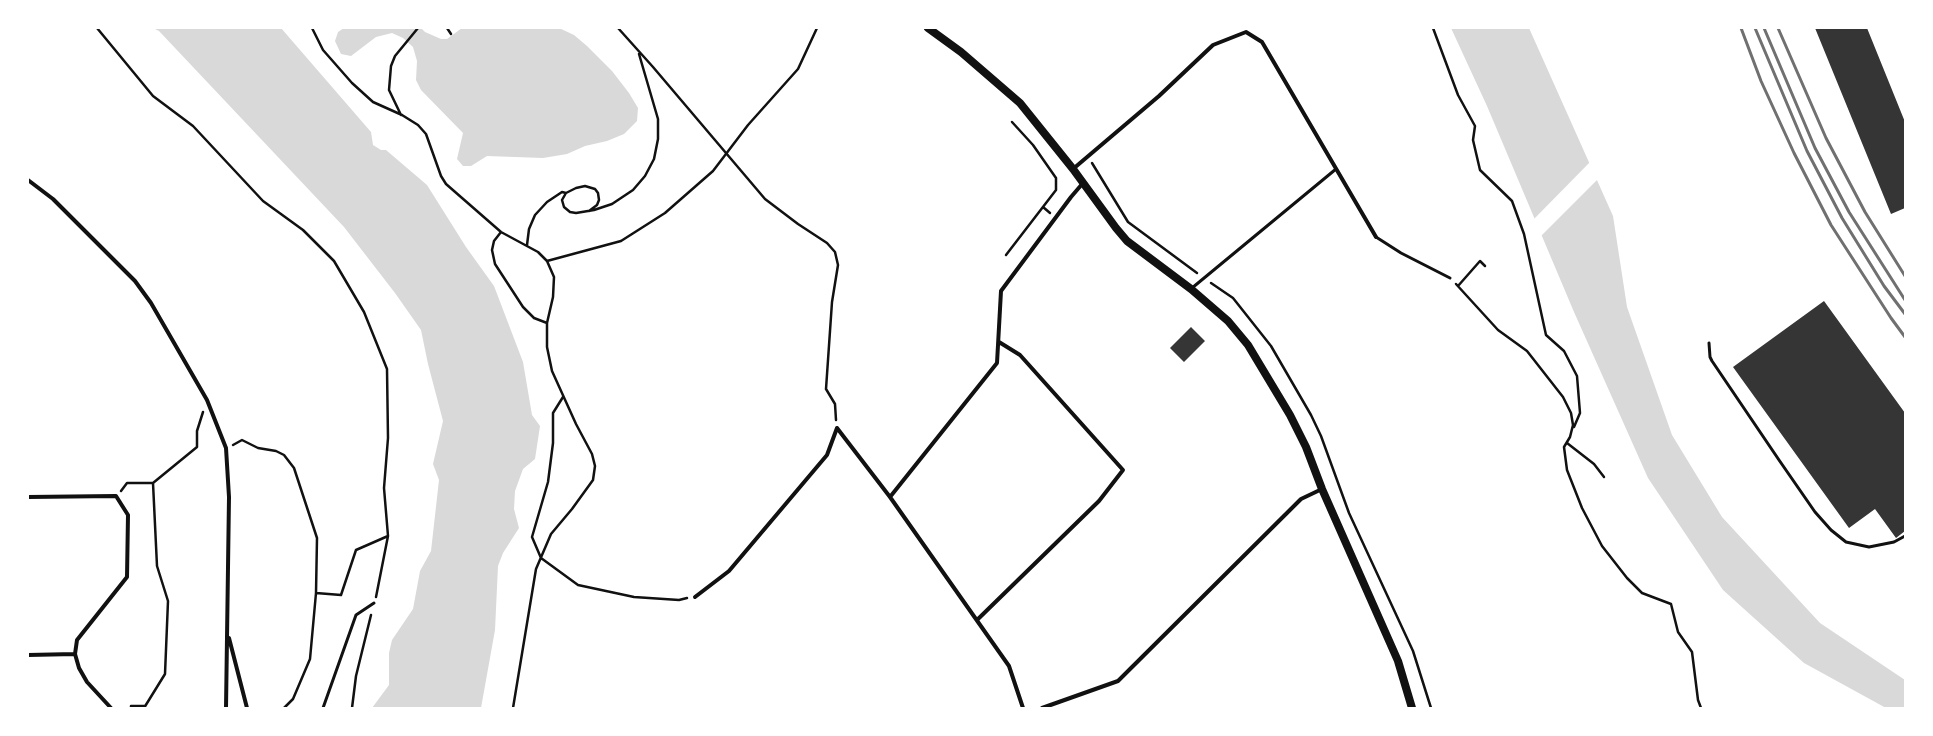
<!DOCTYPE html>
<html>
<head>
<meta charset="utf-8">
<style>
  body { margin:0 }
  #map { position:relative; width:1933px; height:736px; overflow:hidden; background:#fff; font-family:Karla,sans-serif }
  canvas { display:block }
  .frame { position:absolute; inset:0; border:29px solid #fff; pointer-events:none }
</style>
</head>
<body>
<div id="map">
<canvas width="1933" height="736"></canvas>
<div class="frame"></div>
</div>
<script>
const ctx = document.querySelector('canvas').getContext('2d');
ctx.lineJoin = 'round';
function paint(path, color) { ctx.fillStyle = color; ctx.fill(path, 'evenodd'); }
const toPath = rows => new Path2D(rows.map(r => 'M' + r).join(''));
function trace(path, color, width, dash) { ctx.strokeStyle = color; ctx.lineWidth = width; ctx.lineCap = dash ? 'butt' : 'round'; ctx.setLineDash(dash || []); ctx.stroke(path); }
const water = toPath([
  [153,28,281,28,371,132,373,145,381,150,386,150,427,185,466,247,494,286,523,362,532,415,540,426,535,459,523,469,515,491,514,509,519,528,503,553,498,566,495,630,481,708,372,708,389,685,389,653,392,640,413,609,420,571,431,551,439,480,433,464,443,421,428,364,421,330,395,293,344,227,159,31],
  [344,28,421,28,425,32,441,39,447,39,462,28,559,28,574,35,587,46,612,71,629,93,638,108,637,121,624,134,607,141,585,146,567,154,543,158,487,156,471,166,463,166,457,159,463,133,421,90,416,80,417,61,413,47,403,38,392,33,376,37,351,56,341,54,335,41,338,32],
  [1451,28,1529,28,1613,216,1627,307,1672,435,1722,517,1820,623,1905,680,1905,708,1886,708,1804,663,1723,590,1648,478,1574,312,1487,106]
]);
const pier = toPath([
  [1591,161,1599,178,1540,237,1533,220]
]);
const building = toPath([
  [1815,28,1867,28,1905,122,1905,208,1891,214],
  [1824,301,1905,413,1905,531,1896,538,1875,509,1849,528,1733,367],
  [1191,327,1205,341,1184,362,1170,348]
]);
const path = toPath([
  [97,28,153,96,193,126,263,201,303,230,334,261,364,312,387,369,388,438,384,488,388,536,376,597],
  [312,28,323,50,352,83,373,102,402,115,418,125,426,134,441,176,446,184,501,232,538,252,547,261,554,277,553,297,547,323,547,347,552,371,576,424,592,454,595,466,593,480,572,509,551,534,536,569,513,708],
  [447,28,451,34],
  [618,28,653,67,765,199,798,224,827,243,835,252,838,265,832,302,826,389,835,404,836,420],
  [1433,28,1458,95,1475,126,1473,140,1480,170,1512,201,1524,234,1546,335,1564,351,1577,376,1580,413,1574,427],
  [401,115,389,90,391,66,395,56,418,28],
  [1092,163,1128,222,1197,273],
  [1043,207,1050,213],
  [589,211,597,205,599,200,598,193,595,189,585,186,576,188,566,193,562,200,564,207,570,212,576,213,594,210,612,204,633,190,645,176,654,159,658,139,658,119,639,54],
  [501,232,494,241,492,250,495,264,523,307,534,318,547,323],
  [527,245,529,229,535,215,547,202,562,192,566,193],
  [1006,255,1056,190,1056,178,1033,145,1012,122],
  [547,261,621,241,665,213,713,171,748,125,798,69,817,28],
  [1211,283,1233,298,1271,346,1311,415,1321,436,1349,513,1413,651,1431,708],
  [1456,284,1498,330,1527,351,1563,397,1571,413,1573,425,1570,437,1564,447,1567,470,1582,508,1602,546,1627,578,1642,593,1671,604,1678,632,1692,652,1698,700,1701,708],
  [1458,286,1480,261,1485,266],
  [563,397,553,413,553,443,548,482,532,537,541,558,578,585,634,597,679,600,687,598],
  [1567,443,1594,464,1604,477],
  [233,445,242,440,258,448,276,451,284,455,294,468,317,538,316,593,310,659,293,699,284,708],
  [121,491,127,483,153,483],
  [316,593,341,595,356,550,388,536],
  [131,708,131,706,144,706],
  [144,708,165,674,168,601,157,566,153,483,197,447,197,431,203,412],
  [352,708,356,676,371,615]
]);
const service = toPath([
  [1376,237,1401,253,1450,278],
  [1192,288,1336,169],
  [1709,343,1710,357,1712,361,1779,460,1815,512,1831,530,1846,542,1869,547,1894,542,1905,536],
  [323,708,356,615,374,603]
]);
const minor = toPath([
  [1073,169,1159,96,1213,45,1246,32,1262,42,1376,237],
  [28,180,53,199,135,281,151,303,207,400,226,448,229,497,226,708],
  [837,428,890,497,1009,666,1023,708],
  [28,497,116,496,128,515,127,577,77,640,75,654,79,668,87,682,111,708],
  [890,497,997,363,1001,291,1071,197,1083,183],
  [695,597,729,571,827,455,837,428],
  [977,620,1099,501,1123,470,1020,355,999,342],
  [229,638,247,708],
  [28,655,75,654],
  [1042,708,1118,681,1301,499,1322,489]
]);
const secondary = toPath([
  [928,28,961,52,1020,103,1073,169,1116,228,1127,241,1191,289,1228,321,1248,345,1290,415,1306,447,1322,489,1398,661,1412,708]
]);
const rail = toPath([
  [1741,28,1761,81,1794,153,1831,225,1891,318,1905,337],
  [1755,28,1807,151,1842,218,1884,286,1905,314],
  [1764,28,1815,148,1849,212,1905,300],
  [1778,28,1826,138,1865,212,1905,276]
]);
paint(water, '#d9d9d9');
paint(pier, '#fff');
paint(building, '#353535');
trace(path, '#111', 2.5);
trace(service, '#111', 3);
trace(minor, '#111', 4);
trace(secondary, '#111', 8);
trace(rail, '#707070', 3);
</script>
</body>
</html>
